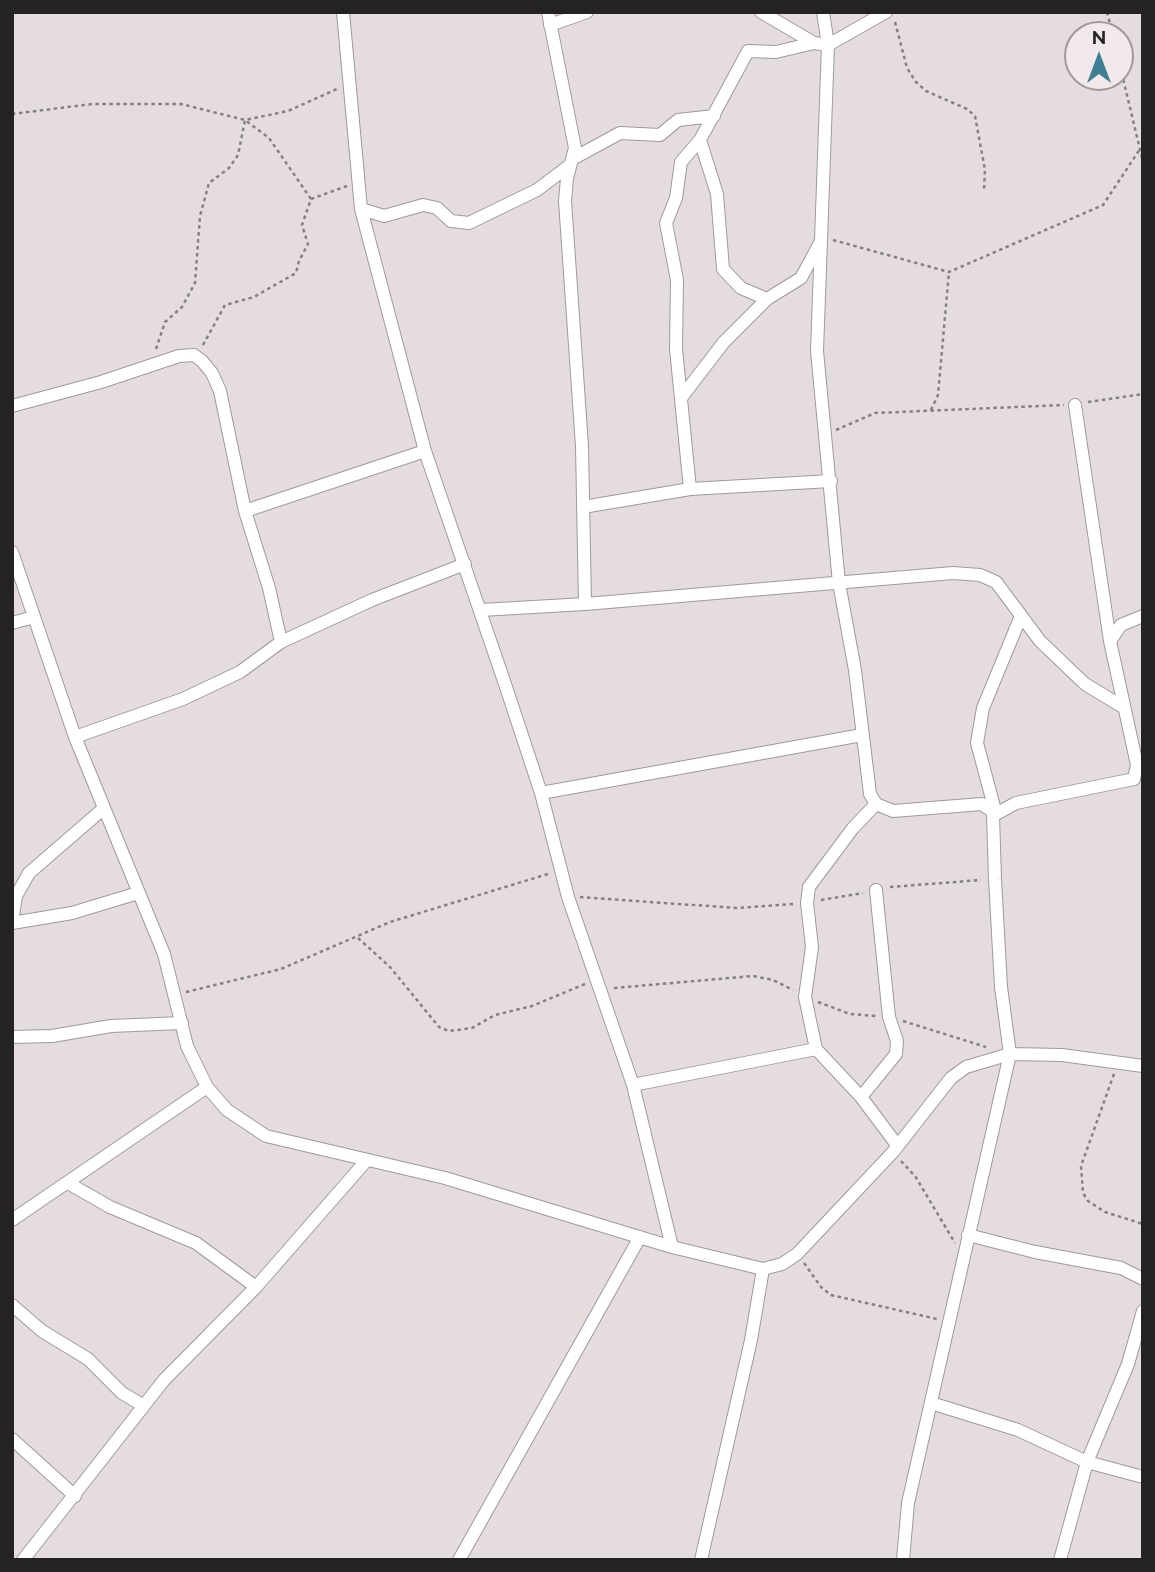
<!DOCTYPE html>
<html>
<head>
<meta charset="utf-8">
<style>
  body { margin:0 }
  #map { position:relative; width:1155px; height:1572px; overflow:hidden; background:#e5dddd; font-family:Raleway,sans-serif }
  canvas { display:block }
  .frame { position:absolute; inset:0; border:14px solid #252222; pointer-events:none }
  .north { position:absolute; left:1064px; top:21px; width:70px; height:70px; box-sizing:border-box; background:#f2eaea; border:2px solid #a09a9a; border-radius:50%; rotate:0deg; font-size:19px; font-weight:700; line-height:28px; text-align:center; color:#252222 }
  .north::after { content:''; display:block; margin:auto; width:24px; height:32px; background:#407e94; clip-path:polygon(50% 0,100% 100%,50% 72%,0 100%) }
</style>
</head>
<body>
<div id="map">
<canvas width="1155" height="1572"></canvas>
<div class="frame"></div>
<div class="north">N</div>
</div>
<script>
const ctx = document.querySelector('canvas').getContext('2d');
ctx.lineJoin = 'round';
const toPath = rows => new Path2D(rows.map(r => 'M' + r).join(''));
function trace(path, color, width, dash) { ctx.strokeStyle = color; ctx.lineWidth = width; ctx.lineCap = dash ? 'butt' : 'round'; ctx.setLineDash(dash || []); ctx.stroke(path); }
const path = toPath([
  [1107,12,1113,35],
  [895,22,907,68,916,82,926,91,967,109,975,116,985,170,984,190],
  [1120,66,1143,162],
  [12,114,92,104,181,104,245,120,269,138,311,199],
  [833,240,949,272,1103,205,1140,149],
  [203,345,225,305,254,297,296,273,299,261,308,244,302,225,311,199,347,186],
  [156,349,165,322,182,307,195,283,200,216,209,183,229,168,238,155,245,120,288,111,337,89],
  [1088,402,1143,394],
  [931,410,938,395,949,272],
  [836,430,875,413,1064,405],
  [890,887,981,880],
  [580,897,736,908,794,904],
  [821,900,863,893],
  [358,938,390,967,439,1027,449,1031,472,1028,495,1015,532,1006,585,984],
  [614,988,753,976,773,980,793,990],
  [186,992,281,969,390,922,548,874],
  [818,1002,850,1014,876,1016],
  [903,1021,986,1047],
  [1114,1074,1081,1166,1083,1193,1088,1201,1105,1212,1143,1224],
  [901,1161,915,1176,955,1243],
  [804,1263,821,1287,831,1295,937,1319]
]);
const minor = toPath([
  [343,12,361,209,425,451,505,684,541,793,568,897,633,1085,672,1247],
  [548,12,575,148,567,178,565,201,582,446,585,604],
  [761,12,814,43],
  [823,12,828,45,817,351,839,583,855,670,870,794,876,804,893,811,982,804,996,814,993,815,995,879,1001,987,1010,1054,908,1503,903,1560],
  [550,25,587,12],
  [700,140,717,194,723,269,741,288,767,299],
  [574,158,620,133,660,135,678,120,714,116],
  [361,209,384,216,423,205,437,208,451,221,469,223,537,190,570,165],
  [681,398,724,342,767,299,801,278,821,241],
  [1075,405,1110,641],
  [12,406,101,382,179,356,194,355,202,361,212,373,220,391,245,511,269,588,281,642],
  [690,489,676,349,677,280,666,223,676,198,681,162,700,140,748,51,776,52,814,43,828,45,886,12],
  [583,507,690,489,831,481],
  [245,511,425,451],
  [12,552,75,737,164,954,187,1046,207,1087,227,1110,266,1136,445,1178,672,1247,763,1269,782,1264,797,1254,893,1152,951,1078,966,1067,1010,1054,1062,1055,1143,1066],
  [481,610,585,604,953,573,980,575,996,582,1040,641,1085,684,1123,707],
  [1021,616,983,708,977,743,996,814,1016,803,1134,779,1137,765,1110,641,1121,625,1143,616],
  [12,623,34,617],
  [75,737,183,699,240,672,281,642,372,600,465,564],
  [541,793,862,735],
  [876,804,853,828,809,887,807,903,812,947,805,997,816,1049,861,1097,897,1145],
  [12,922,16,896,29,873,103,809],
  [12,923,72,913,138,893],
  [12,1037,52,1036,111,1026,182,1023],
  [633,1085,816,1049],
  [861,1097,896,1054,897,1041,889,1017,876,890],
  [68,1183,110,1207,196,1243,256,1287],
  [12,1220,207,1087],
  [968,1235,1035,1252,1121,1268,1143,1279],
  [12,1305,42,1331,88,1359,122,1393,144,1406],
  [931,1403,1018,1430,1087,1462,1143,1477],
  [12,1439,75,1496],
  [23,1560,164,1380,256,1287,366,1161],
  [459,1560,640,1237],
  [701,1560,751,1340,763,1269],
  [1060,1560,1087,1462,1128,1364,1143,1311]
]);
trace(minor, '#a19999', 14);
trace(path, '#868181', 2.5, [3.5, 3.5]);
trace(minor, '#fff', 12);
</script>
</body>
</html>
